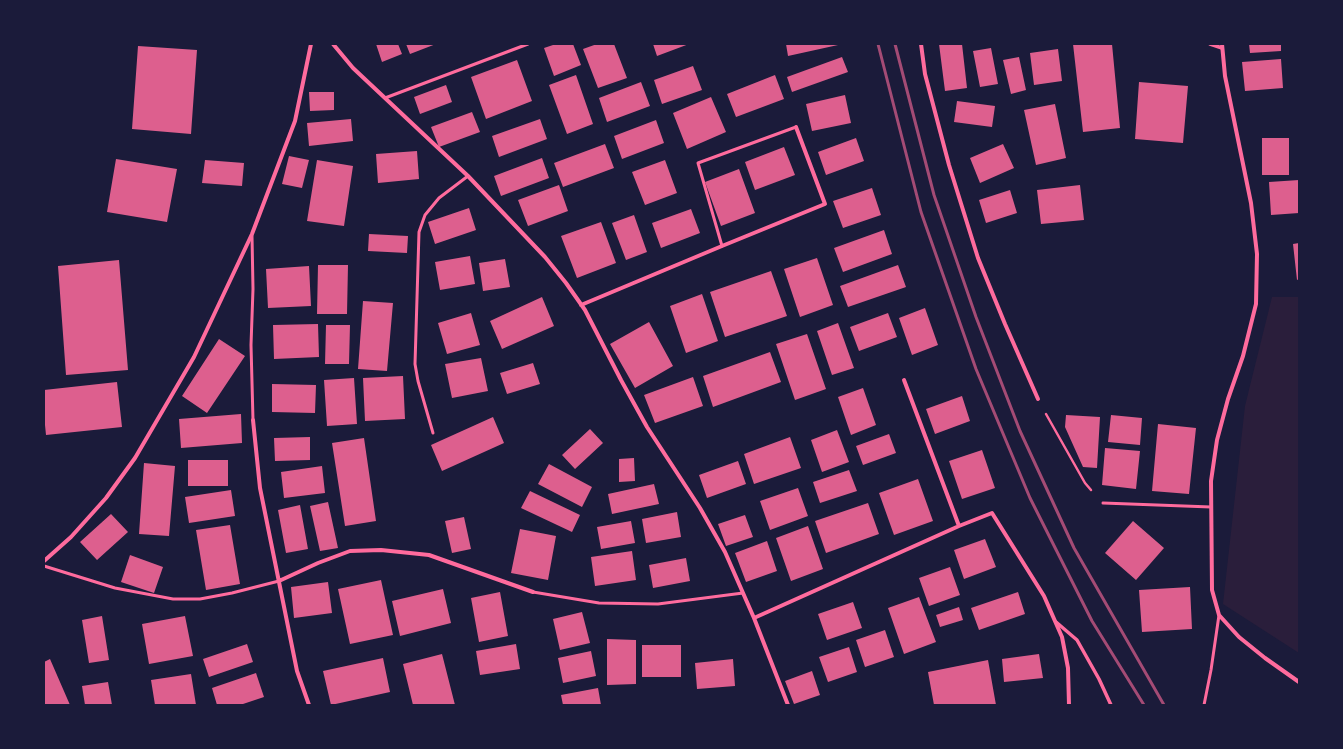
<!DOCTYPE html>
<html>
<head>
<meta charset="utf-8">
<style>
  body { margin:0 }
  #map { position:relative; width:1343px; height:749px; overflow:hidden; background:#1b1b3a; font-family:Arial,sans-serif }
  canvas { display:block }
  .frame { position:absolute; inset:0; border:45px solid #1b1b3a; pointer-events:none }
</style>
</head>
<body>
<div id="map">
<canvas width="1343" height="749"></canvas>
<div class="frame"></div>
</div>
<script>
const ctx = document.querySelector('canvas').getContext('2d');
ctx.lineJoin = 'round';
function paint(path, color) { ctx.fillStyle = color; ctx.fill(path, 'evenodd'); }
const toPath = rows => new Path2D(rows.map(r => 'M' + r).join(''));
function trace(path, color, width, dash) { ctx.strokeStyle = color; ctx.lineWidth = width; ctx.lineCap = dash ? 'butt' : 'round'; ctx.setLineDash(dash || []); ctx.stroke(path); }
const green = toPath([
  [1272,297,1299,297,1299,653,1223,604,1245,406]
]);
const building = toPath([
  [376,44,398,44,402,54,382,62],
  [406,44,436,44,410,54],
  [556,44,573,44,581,65,554,76,544,48],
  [597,44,614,44,627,78,598,88,583,49],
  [653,44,689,44,657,56],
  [786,44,838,44,838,45,788,56],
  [939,44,962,44,967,88,945,91],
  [1073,44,1112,44,1120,128,1083,132],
  [1249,44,1281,44,1281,51,1250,53],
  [138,46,197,50,191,134,132,129],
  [991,48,998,84,980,87,973,51],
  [1058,49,1062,81,1034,85,1030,53],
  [842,57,848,72,792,92,787,77],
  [1019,57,1026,90,1011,94,1003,60],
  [1281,59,1283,88,1245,91,1242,62],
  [517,60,532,101,486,119,471,77],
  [693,66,702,90,662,104,654,80],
  [576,75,593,124,567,134,549,85],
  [775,75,784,99,736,117,727,94],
  [641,82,650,106,607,122,599,98],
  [1139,82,1188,86,1183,143,1135,139],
  [446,85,452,102,420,114,414,97],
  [309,92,334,92,334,110,310,111],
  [845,95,851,123,812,131,806,104],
  [711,97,726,132,687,149,673,113],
  [957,101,995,106,992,127,954,122],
  [1055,104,1066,158,1036,165,1024,110],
  [472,112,480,132,439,147,431,127],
  [351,119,353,141,309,146,307,123],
  [540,119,547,139,499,157,492,136],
  [656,120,664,143,622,159,614,136],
  [856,138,864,161,826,175,818,152],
  [1262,138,1289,138,1289,175,1262,175],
  [605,144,614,168,563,187,554,163],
  [1003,144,1014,168,980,183,970,158],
  [784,147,795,175,755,190,745,162],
  [417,151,419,179,378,183,376,154],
  [289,156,309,160,302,188,282,184],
  [542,158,549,178,501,196,494,176],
  [116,159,177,169,167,222,107,212],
  [205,160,244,163,242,186,202,183],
  [317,160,353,166,344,226,307,221],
  [665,160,677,193,645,205,632,172],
  [739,169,755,213,721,226,705,182],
  [1299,180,1299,213,1271,215,1269,182],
  [559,185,568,211,528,226,518,200],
  [1080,185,1084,220,1041,224,1037,190],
  [872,188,881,215,843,228,833,201],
  [1010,190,1017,213,986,223,979,200],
  [469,208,476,230,435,244,428,222],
  [691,209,700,233,661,248,652,223],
  [634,215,647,252,626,260,612,223],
  [601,222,616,263,577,278,561,236],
  [884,230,892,254,843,272,834,248],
  [369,234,408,236,407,253,368,251],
  [1299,243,1299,279,1297,280,1293,244],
  [470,256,475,284,440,290,435,262],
  [817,258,833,305,800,317,784,269],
  [505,259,510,287,483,291,479,263],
  [119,260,128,370,66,375,58,266],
  [318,265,348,265,347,314,317,314],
  [898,265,906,287,848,307,840,286],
  [309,266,311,306,268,308,266,269],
  [771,271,787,316,725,337,710,292],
  [702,294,718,341,686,353,670,306],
  [542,297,554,326,502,349,490,321],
  [363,301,393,303,387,371,358,369],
  [925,308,938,345,912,355,899,318],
  [471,313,480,345,447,354,438,323],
  [888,313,897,337,859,351,850,327],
  [649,322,673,366,635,388,610,344],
  [838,323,854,368,832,375,817,331],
  [318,324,319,357,274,359,273,325],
  [326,325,350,325,349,364,325,364],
  [807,334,826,389,795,400,776,344],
  [219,339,245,356,207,413,182,396],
  [770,352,781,382,713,407,703,376],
  [481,358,488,391,452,398,445,364],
  [533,363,540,384,507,394,500,373],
  [403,376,405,419,365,421,363,378],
  [693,377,703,406,655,423,644,395],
  [354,378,357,424,327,426,324,380],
  [117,382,122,427,46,435,44,415,44,390],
  [272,384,316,385,315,413,272,412],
  [863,388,876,425,851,435,838,397],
  [962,396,970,421,935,434,926,409],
  [241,414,242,443,181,448,179,419],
  [1066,415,1100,417,1097,468,1083,467,1065,427],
  [1111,415,1142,418,1140,445,1108,442],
  [493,417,504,443,442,471,431,445],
  [1158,424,1196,428,1189,494,1152,491],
  [590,429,603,443,575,469,562,455],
  [837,430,849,462,822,472,811,440],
  [889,434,896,453,863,465,856,446],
  [310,437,310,460,275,461,274,438],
  [790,437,801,468,754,484,744,454],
  [364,438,376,521,345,526,332,443],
  [1105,448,1140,451,1136,489,1102,485],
  [982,450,995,488,962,499,949,461],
  [634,458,635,481,619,482,619,459],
  [188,460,228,460,228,486,188,486],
  [738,461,746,484,707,498,699,475],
  [144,463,175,466,169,536,139,534],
  [549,464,592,487,582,507,538,484],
  [322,466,325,493,284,498,281,472],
  [849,470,857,491,820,503,813,482],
  [918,479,933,521,894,535,879,493],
  [654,484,659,504,612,514,608,494],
  [798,488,808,516,770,530,760,501],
  [231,490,235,516,189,523,185,497],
  [530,491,580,515,572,532,521,508],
  [328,502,338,548,320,551,310,506],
  [868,503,879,534,826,553,815,521],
  [300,505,308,549,286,553,278,510],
  [677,512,681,537,646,543,642,519],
  [111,514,128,532,97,560,80,542],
  [745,515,753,537,726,546,718,524],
  [464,517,471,549,452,553,445,521],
  [631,521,635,543,601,549,597,527],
  [1133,521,1164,548,1136,580,1105,553],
  [230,525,240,584,206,590,196,530],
  [808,526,823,569,791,581,776,538],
  [520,529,556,536,548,580,511,573],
  [985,539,996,567,964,579,954,550],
  [767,541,777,571,746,582,735,553],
  [632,551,636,580,595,586,591,557],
  [130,555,163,567,154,593,121,582],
  [686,558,690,581,653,588,649,565],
  [950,567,960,595,929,606,919,578],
  [381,580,393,635,350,644,338,589],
  [328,582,332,613,294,618,291,587],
  [1190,587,1192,629,1142,632,1139,590],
  [443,589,451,623,400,636,392,601],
  [500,592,508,636,479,642,471,598],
  [1018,592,1025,614,979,630,971,608],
  [919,597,936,642,904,654,888,608],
  [853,602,862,628,827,640,818,614],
  [959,607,963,620,940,627,936,615],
  [582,612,590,643,560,650,553,619],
  [102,616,109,660,89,663,82,620],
  [185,616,193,656,149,664,142,624],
  [885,630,894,657,865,667,856,640],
  [607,639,636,640,636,684,607,685],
  [247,644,253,662,209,677,203,659],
  [516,644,520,669,480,675,476,651],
  [642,645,681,645,681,677,642,677],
  [849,647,857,672,828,682,819,657],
  [591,651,596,676,563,683,558,658],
  [442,654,455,705,413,705,403,664],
  [1039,654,1043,678,1004,682,1002,659],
  [383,658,390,692,331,705,323,671],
  [50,659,70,705,44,705,44,662],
  [733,659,735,686,697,689,695,663],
  [988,660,996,705,934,705,928,672],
  [812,671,820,695,794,704,785,681],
  [256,673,264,697,240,705,217,705,212,688],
  [191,674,196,705,155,705,151,680],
  [108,682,112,705,85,705,82,686],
  [598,688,601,705,563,705,561,695]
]);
const path = toPath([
  [1046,414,1085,483,1091,490]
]);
const service = toPath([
  [385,98,528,44],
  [252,236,253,289,251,345,253,420],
  [722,246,698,163,796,127],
  [433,433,418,381,415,364,419,232,425,215,439,198,468,176],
  [1103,503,1211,507],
  [44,566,115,588,173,599,200,599,232,593,279,581],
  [533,592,599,603,658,604,743,593],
  [1204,705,1211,670,1219,615]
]);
const pedestrian = toPath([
  [1210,44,1222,48],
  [1056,622,1077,640,1099,679,1111,705]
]);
const minor = toPath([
  [333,44,353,68,468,176,545,257,566,283,585,310,621,380,647,427,700,508,725,552,754,618,788,705],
  [921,44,925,74,949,165,978,258,1005,324,1038,399],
  [1222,44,1225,76,1251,203,1257,254,1256,304,1243,356,1228,399,1217,440,1211,481,1212,590,1219,615,1239,637,1265,658,1299,682],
  [581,305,722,246,825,204,796,127],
  [253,420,260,488,297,671,309,705],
  [959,526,992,513,1044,596,1062,637,1068,668,1069,705],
  [44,561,71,537,106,498,135,458,194,357,252,234,295,121,311,44],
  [279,581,318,563,350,551,381,550,429,555,533,592],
  [754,618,959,526,904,380]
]);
const rail = toPath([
  [878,44,921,212,976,369,1030,498,1092,621,1144,705],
  [895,44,934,195,976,317,1020,431,1074,548,1164,705]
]);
paint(green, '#2a1e3b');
paint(building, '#dd5f8e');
trace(path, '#ff6b9d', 2.5);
trace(service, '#ff6b9d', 3);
trace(pedestrian, '#ff6b9d', 3.5);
trace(minor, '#ff6b9d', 4);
trace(rail, '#a44b75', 3);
</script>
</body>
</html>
